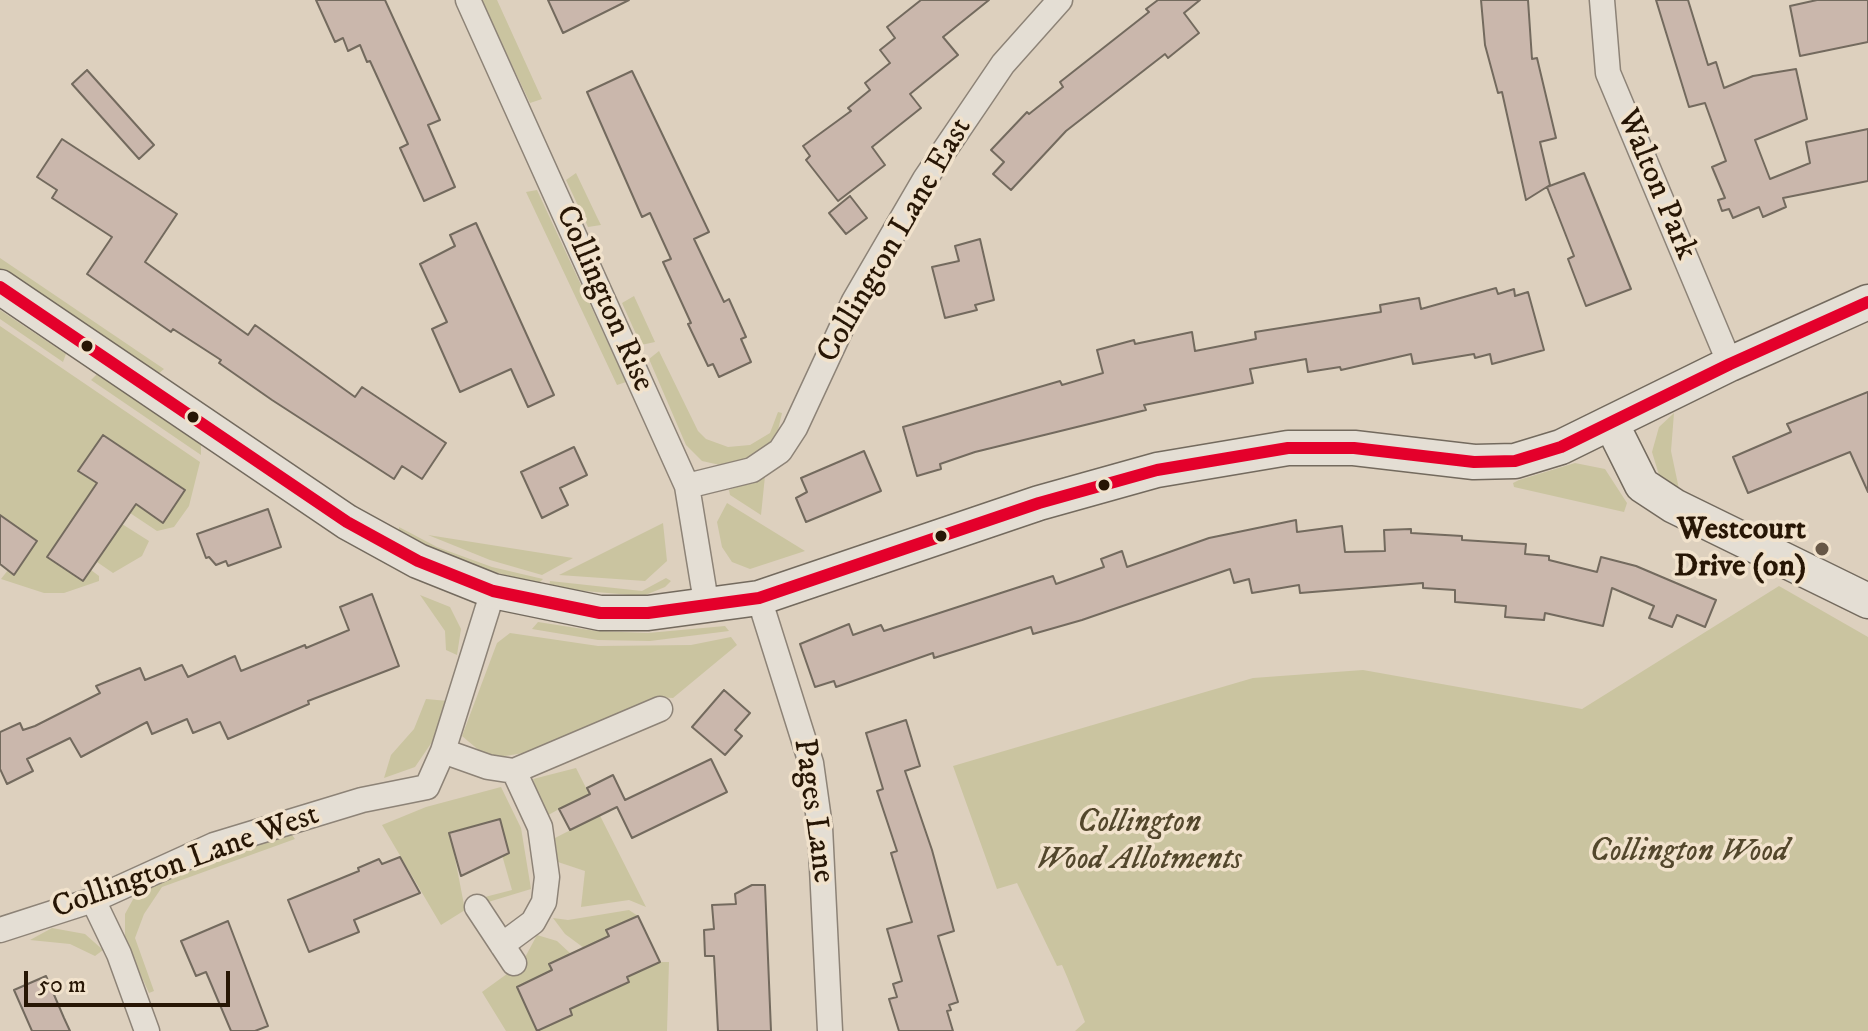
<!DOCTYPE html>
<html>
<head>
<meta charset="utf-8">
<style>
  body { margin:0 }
  #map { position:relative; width:1868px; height:1031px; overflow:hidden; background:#ddd0be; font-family:"IM FELL DW Pica",serif }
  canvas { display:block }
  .scale { position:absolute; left:24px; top:971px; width:206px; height:36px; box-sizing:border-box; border:4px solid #271605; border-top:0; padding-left:10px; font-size:24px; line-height:28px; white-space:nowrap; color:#271605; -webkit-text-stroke:6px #f1e2cc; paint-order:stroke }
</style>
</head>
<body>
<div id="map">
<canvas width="1868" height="1031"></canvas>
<div class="scale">50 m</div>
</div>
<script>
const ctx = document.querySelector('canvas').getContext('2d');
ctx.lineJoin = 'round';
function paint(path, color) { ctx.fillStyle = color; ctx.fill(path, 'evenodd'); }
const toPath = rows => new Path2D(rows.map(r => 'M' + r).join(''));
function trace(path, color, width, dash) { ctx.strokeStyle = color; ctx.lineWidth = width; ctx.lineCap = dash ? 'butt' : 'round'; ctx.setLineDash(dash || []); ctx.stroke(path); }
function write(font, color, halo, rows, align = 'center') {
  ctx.font = font + ' "IM FELL DW Pica",serif'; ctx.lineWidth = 7; ctx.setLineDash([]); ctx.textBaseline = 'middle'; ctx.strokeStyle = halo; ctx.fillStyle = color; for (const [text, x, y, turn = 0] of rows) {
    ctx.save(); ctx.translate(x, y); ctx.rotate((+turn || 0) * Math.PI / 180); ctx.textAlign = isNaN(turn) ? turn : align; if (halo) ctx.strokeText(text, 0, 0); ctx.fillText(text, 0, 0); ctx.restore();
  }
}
const green = toPath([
  [481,0,497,0,542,99,530,103],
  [576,173,596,215,601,225,588,227,566,180],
  [537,190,626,382,617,385,526,192],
  [0,258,164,369,157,375,0,269],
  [634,296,650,331,655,342,641,345,622,303],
  [0,310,66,354,63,362,0,319],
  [0,326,200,462,189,506,174,527,157,531,130,513,135,504,163,522,185,490,103,435,79,471,97,483,47,557,83,581,91,570,99,576,99,581,64,593,44,593,1,579,8,570,15,574,37,541,0,515],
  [659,351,698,431,706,439,728,447,750,445,770,433,778,412,782,413,775,443,749,459,720,465,702,461,686,445,649,359],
  [97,374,201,445,201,455,91,380],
  [1674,413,1671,451,1679,489,1659,475,1652,452,1659,427],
  [1575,463,1605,469,1627,503,1624,512,1514,487,1513,483,1519,480],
  [765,476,761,515,730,495,729,490],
  [727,503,805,551,750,569,732,562,722,547,717,522],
  [663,523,667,561,645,581,559,575],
  [122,524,149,541,142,556,113,573,97,562],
  [399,527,437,547,492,567,543,579,538,584,491,571,435,550,399,532],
  [428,535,573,558,542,575,490,560],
  [666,578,671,581,665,587,643,596,549,588,550,581,642,591],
  [1779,586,1868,637,1868,1031,1075,1031,1085,1022,1068,979,1062,965,1057,966,1017,883,997,889,953,766,1253,678,1363,670,1582,709],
  [420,595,450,607,461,629,457,655,446,650,445,631],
  [538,622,596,631,648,633,725,626,729,631,650,641,598,640,532,629],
  [510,633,598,646,691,645,731,637,737,645,673,698,658,697,620,719,536,751,499,757,481,752,462,736,497,643],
  [426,699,448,701,432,742,415,767,384,778,391,755,414,729],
  [576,768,646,907,629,900,581,907,585,871,558,862,555,838,592,819,559,809,545,817,533,779],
  [501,787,521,828,531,889,485,903,481,898,512,890,502,855,500,819,450,832,465,910,441,925,382,825,426,807],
  [290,832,295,839,162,887,144,914,135,938,154,991,149,993,125,940,125,914,137,892],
  [629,910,638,916,606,930,609,937,584,948,565,934,553,918,568,920],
  [52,928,85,934,103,950,95,956,70,944,30,940],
  [537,935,557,941,571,954,549,964,552,970,517,987,537,1031,572,1015,570,1009,629,982,627,977,660,962,669,962,667,1031,506,1031,482,992,522,963]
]);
const building = toPath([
  [316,0,385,0,440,120,428,125,455,187,424,201,400,148,408,144,370,61,367,62,360,45,348,51,343,38,335,42,316,0],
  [548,0,629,0,563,33,548,0],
  [921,0,989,0,943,37,958,55,910,94,921,108,872,147,885,165,838,201,806,160,810,156,803,146,851,111,848,108,870,90,865,83,890,63,880,50,895,38,887,27,921,0],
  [1158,0,1200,0,1184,13,1199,33,1168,58,1165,54,1066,131,1011,190,993,174,1004,162,991,150,1027,112,1029,114,1063,87,1060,82,1149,12,1146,9,1158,0],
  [1481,0,1528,0,1532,59,1537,58,1556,138,1540,142,1550,185,1526,200,1502,92,1498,93,1485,45,1481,0],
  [1656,0,1688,0,1708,65,1716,62,1724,88,1753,76,1796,69,1807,119,1755,140,1770,179,1810,163,1806,142,1868,129,1868,181,1783,198,1786,207,1763,217,1759,207,1733,218,1729,209,1722,211,1718,200,1725,198,1712,167,1726,161,1705,103,1689,107,1656,0],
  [1817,0,1868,0,1868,42,1800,56,1790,6,1817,0],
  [87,70,154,145,139,159,72,84,87,70],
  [632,71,709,232,694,239,724,302,729,299,746,337,741,339,751,362,719,377,713,364,708,366,688,324,691,323,663,262,671,259,650,213,642,217,587,92,632,71],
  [62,139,177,214,145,262,248,335,255,325,355,397,362,387,446,443,422,479,402,466,394,479,272,400,219,363,221,360,173,329,171,332,87,274,112,237,52,198,57,190,37,177,62,139],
  [1584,173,1631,289,1586,306,1568,259,1574,256,1547,187,1584,173],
  [850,196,867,218,846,234,829,213,850,196],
  [476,223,554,395,528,407,511,369,460,392,432,329,447,322,420,264,455,246,450,235,476,223],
  [980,239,994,300,975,305,977,310,945,318,932,267,959,261,955,246,980,239],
  [1496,288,1498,294,1514,289,1515,296,1528,292,1544,350,1492,364,1490,354,1475,358,1474,354,1413,364,1411,354,1341,370,1340,367,1308,372,1306,359,1250,369,1253,383,1144,405,1146,410,975,452,940,464,941,469,917,476,903,427,1060,381,1062,385,1103,373,1097,350,1134,340,1135,344,1192,332,1195,351,1256,339,1255,332,1381,312,1380,305,1419,298,1421,309,1496,288],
  [1868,392,1868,492,1850,452,1748,493,1733,457,1791,432,1787,424,1868,392],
  [103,435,185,490,163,523,136,504,83,581,47,557,97,483,78,471,103,435],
  [574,447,587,475,560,488,568,505,542,518,521,472,574,447],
  [864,451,881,491,806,522,796,498,807,492,801,478,864,451],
  [268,509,281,547,228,566,226,561,216,565,209,557,206,558,197,534,268,509],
  [0,515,37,541,14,575,0,564,0,515],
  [1296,520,1297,532,1342,526,1345,552,1385,551,1384,530,1411,529,1411,533,1462,536,1462,540,1526,544,1525,554,1549,556,1549,560,1597,572,1601,557,1636,566,1716,600,1705,627,1677,615,1672,627,1649,618,1654,606,1612,588,1603,626,1545,613,1544,620,1505,617,1506,606,1455,602,1455,590,1423,588,1423,583,1300,593,1299,585,1252,593,1249,579,1234,583,1230,569,1082,620,1033,634,1031,627,934,658,933,653,836,687,834,681,815,687,800,644,849,624,853,635,881,625,884,631,1053,576,1056,584,1104,567,1101,559,1122,551,1127,567,1209,538,1296,520],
  [372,594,399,666,308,701,309,704,228,739,220,722,193,733,187,719,152,734,147,722,81,757,70,738,27,759,33,771,7,784,0,769,0,732,20,723,23,730,35,726,100,693,96,686,140,668,145,680,182,665,188,677,235,656,241,671,305,645,306,648,349,630,340,607,372,594],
  [724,690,750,713,735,730,742,736,725,755,692,727,724,690],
  [906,720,920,766,905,771,932,850,954,931,938,936,958,1002,949,1005,951,1010,947,1011,953,1031,899,1031,889,999,897,997,893,984,902,981,887,929,912,922,891,853,897,851,877,791,883,789,866,733,906,720],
  [711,759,727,792,632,838,617,807,570,830,559,809,590,794,587,788,613,775,625,800,711,759],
  [500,819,509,853,461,876,449,833,500,819],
  [400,857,420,893,354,920,359,932,309,952,288,900,359,871,358,868,379,859,382,864,400,857],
  [752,885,765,885,771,1031,718,1031,714,956,705,956,704,930,714,929,712,905,736,904,735,894,752,885],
  [638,916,660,962,627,977,629,982,570,1009,572,1015,537,1031,517,987,552,970,549,964,609,936,606,930,638,916],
  [228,921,268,1026,255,1031,231,1031,206,972,196,976,181,941,228,921],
  [46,976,64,1018,70,1031,32,1031,14,990,46,976]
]);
const street = toPath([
  [468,0,687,486,707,608],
  [1602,0,1608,73,1730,364],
  [687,486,752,470,780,451,795,428,854,301,925,179,1003,64,1060,0],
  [759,598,811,763,820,827,830,1031],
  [443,751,488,767,514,771,660,709],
  [93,900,119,954,147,1031],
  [477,907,514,963],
  [0,930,93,900,214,845,362,800,427,787,443,751,493,591],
  [502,945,533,922,544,902,547,877,540,827,514,771]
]);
const secondary = toPath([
  [0,287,347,522,418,561,493,591,600,613,648,613,759,598,1039,503,1157,470,1288,448,1354,448,1474,462,1515,461,1561,447,1730,364,1868,302],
  [1611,423,1642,485,1674,506,1868,601]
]);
const bus1 = toPath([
  [0,287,347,522,418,561,493,591,600,613,648,613,759,598,1039,503,1157,470,1288,448,1354,448,1474,462,1515,461,1561,447,1730,364,1868,302]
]);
const markers = [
  [87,346,7,"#271605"],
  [193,417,7,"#271605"],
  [1104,485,7,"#271605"],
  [941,536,7,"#271605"],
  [1822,549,8,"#675746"]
];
const streetNames = [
  ["Walton Park",1655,185,67],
  ["Collington Lane East",896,241,-60],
  ["Collington Rise",603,299,66],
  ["Pages Lane",812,811,82],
  ["Collington Lane West",186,863,-20]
];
const poiNames = [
  ["Westcourt",1806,531],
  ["Drive (on)",1806,568]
];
const parkNames = [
  ["Collington",1139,824],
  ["Wood Allotments",1139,861],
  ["Collington Wood",1689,853]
];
paint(green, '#cac4a0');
paint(building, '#cab7ac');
trace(building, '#736a5e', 2);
trace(street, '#8d8377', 27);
trace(secondary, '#736a5e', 37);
trace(street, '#e4ded4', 24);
trace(secondary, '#e4ded4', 34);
trace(bus1, '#e4002b', 12);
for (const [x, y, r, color] of markers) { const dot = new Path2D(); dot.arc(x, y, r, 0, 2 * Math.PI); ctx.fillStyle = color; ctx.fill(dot); trace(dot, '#f1e2cc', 3); }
write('32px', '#271605', '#f1e2cc', streetNames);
write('bold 32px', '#271605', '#f1e2cc', poiNames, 'right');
write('italic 32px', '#53472c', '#f1e2cc', parkNames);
</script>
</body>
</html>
